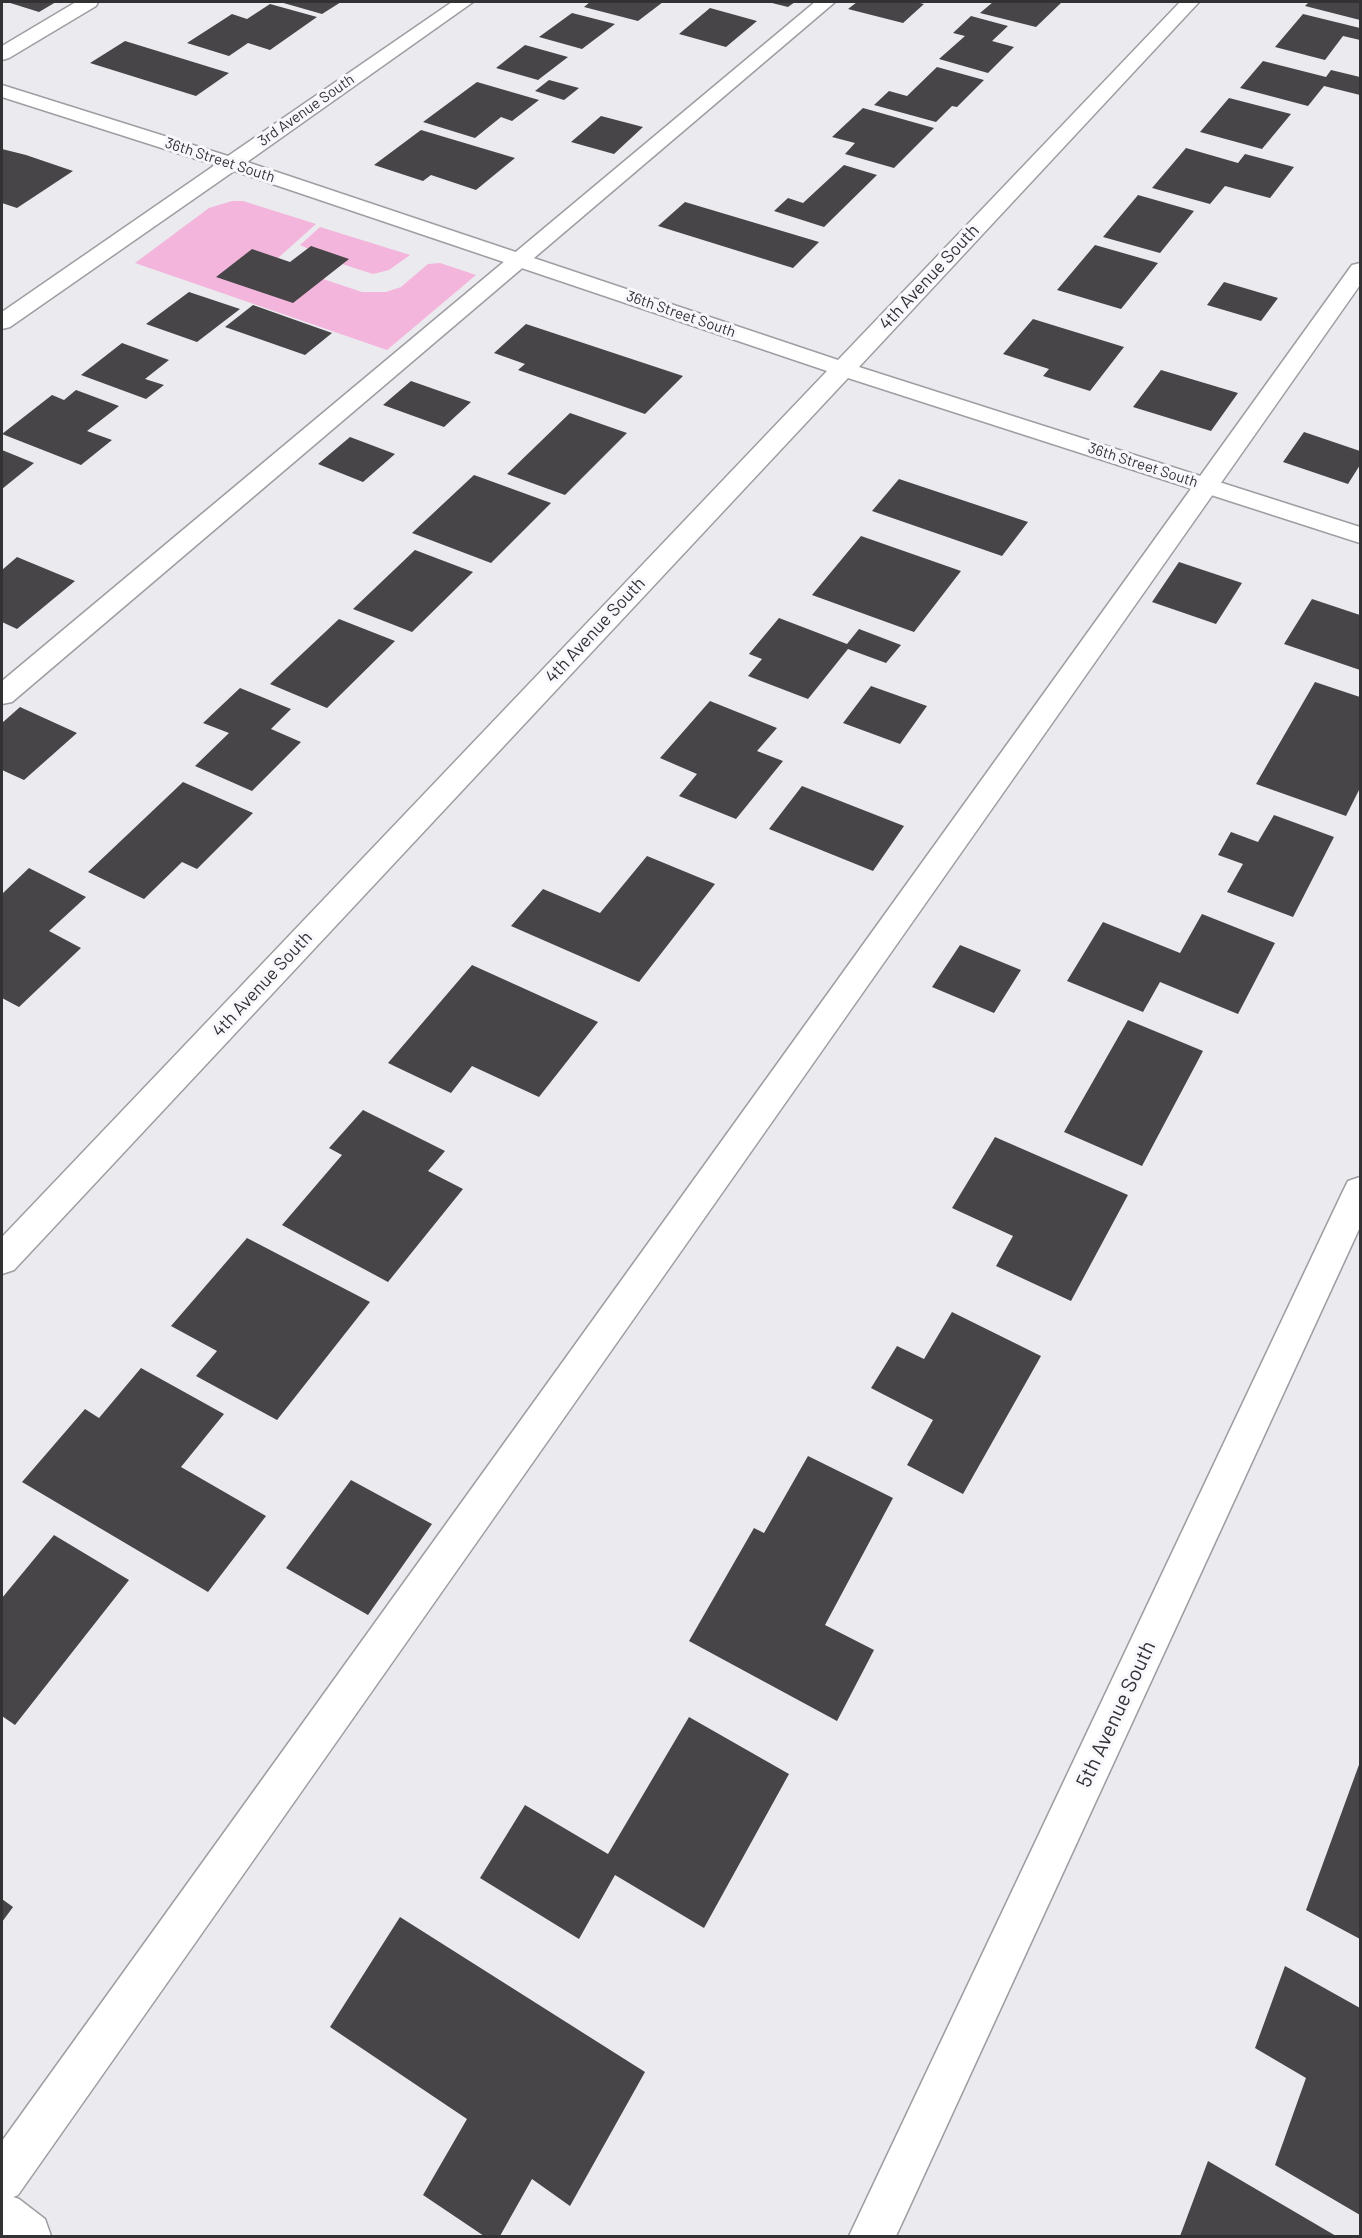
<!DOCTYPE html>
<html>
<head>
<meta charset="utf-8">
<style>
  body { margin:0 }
  #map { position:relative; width:1362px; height:2238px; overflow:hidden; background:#ebeaef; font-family:Barlow,sans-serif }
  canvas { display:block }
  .frame { position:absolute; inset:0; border:3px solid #323133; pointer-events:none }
</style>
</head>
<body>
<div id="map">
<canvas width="1362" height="2238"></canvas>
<div class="frame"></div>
</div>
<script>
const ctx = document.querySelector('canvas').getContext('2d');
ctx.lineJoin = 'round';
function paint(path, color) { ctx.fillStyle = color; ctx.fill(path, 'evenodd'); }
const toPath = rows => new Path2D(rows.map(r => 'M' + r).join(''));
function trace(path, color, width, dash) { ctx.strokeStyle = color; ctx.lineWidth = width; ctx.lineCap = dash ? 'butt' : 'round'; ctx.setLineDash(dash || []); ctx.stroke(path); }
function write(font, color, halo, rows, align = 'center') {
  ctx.font = font + ' Barlow,sans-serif'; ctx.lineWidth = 6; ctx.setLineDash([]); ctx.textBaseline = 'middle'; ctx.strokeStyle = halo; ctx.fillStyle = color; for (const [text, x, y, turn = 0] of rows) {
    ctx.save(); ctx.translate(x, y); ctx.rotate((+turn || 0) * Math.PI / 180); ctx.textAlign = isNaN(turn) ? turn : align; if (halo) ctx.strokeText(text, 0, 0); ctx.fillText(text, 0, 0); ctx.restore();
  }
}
const green = toPath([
  [232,201,243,201,316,224,278,258,252,249,217,277,323,279,362,292,386,292,401,287,428,264,440,263,476,275,387,350,135,263,209,208],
  [320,227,410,255,389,270,373,274,342,264,300,245]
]);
const building = toPath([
  [7,2,56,2,39,12],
  [280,2,341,2,322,14],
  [590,2,663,2,638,21,584,7],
  [768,2,795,2,788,7],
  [857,2,916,2,924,4,903,23,848,9],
  [993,2,1062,2,1036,27,980,13],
  [1309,2,1360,2,1360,20,1305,6],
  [270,4,317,17,270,50,248,43,229,56,187,43,232,14,247,19],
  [710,8,757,21,726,47,679,34],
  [572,13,615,24,582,49,539,37],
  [1303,14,1360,28,1360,40,1343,36,1325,60,1275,47],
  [971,16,1008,26,992,41,1014,47,988,73,939,59,965,36,953,33],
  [125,41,229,73,196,96,90,63],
  [525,45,568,57,538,80,496,68],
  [1263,61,1326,77,1331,70,1360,77,1360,95,1324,86,1308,106,1240,88],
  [937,67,984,80,957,107,952,106,936,122,874,105,889,91,907,96],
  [549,80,579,88,564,100,535,91],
  [477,82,539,100,512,121,501,117,475,138,423,122],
  [1229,98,1291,114,1262,149,1200,132],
  [863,108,934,128,894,168,845,154,855,143,832,137],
  [601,116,643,127,614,154,571,142],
  [421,130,515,158,476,190,431,175,423,181,374,165],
  [1186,148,1238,163,1245,154,1294,167,1270,198,1225,186,1210,204,1152,188],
  [2,149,26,155,73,171,17,208,2,203],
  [844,165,877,175,824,227,774,211,788,198,803,203],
  [1138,195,1194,211,1160,253,1103,237],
  [685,202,819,242,793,268,658,226],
  [1095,245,1158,263,1121,309,1057,290],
  [311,246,349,259,293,303,216,277,252,249,290,262],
  [1224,282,1278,298,1261,321,1207,305],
  [189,292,240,309,197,342,146,324],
  [253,305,332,333,305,355,225,327],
  [1033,319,1124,347,1090,391,1043,376,1049,369,1003,354],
  [526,324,683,376,645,414,518,370,525,364,494,353],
  [122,343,169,360,145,379,164,385,146,399,81,375],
  [1161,370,1238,393,1211,431,1133,407],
  [411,381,471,402,444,427,383,405],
  [76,390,119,406,87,431,112,440,81,465,2,434,52,395,64,400],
  [570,413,627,433,565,495,507,474],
  [1304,432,1360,451,1360,465,1348,484,1283,462],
  [350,437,395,454,363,482,318,464],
  [2,450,34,463,2,489],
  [474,475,551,503,491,563,412,533],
  [899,479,1028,522,1002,556,872,511],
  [861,536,961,571,914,632,812,595],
  [415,550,473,572,412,632,353,609],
  [17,557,75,581,17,629,2,622,2,570],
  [1179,562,1242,583,1216,624,1152,602],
  [1312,599,1360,615,1360,670,1284,644],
  [779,618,847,644,859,629,901,645,886,663,848,649,808,699,748,676,762,659,749,654],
  [339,619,395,641,327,708,270,684],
  [1315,682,1360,697,1360,788,1346,816,1256,784],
  [871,686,927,706,900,744,843,723],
  [240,688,291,709,271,729,301,742,252,791,195,766,229,733,203,723],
  [710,701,777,728,757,751,783,761,736,819,679,796,697,774,660,758],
  [20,707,77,733,24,780,2,770,2,723],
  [183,782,253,813,197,869,182,862,144,899,88,872],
  [802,786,904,826,873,871,769,829],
  [1274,815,1334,837,1293,917,1227,892,1243,864,1218,855,1231,832,1258,842],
  [647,856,715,884,639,982,511,926,543,889,600,913],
  [29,868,86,897,49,931,81,948,19,1007,2,998,2,894],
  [1202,914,1275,943,1238,1014,1160,982,1143,1012,1067,981,1103,922,1180,953],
  [960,945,1021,970,994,1013,932,987],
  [472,965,598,1022,539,1097,472,1066,451,1093,388,1063],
  [1128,1020,1203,1051,1142,1166,1064,1132],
  [363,1110,445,1151,428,1171,463,1189,388,1282,282,1225,342,1155,329,1148],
  [995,1137,1128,1195,1071,1301,996,1266,1013,1236,952,1208],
  [247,1238,370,1302,277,1420,196,1376,217,1351,171,1326],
  [952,1312,1041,1356,963,1494,907,1465,933,1420,871,1388,897,1346,924,1359],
  [141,1368,224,1414,181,1467,266,1516,208,1592,22,1482,85,1409,99,1418],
  [808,1456,893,1498,825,1625,874,1650,837,1721,689,1641,754,1528,764,1533],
  [351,1480,432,1524,368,1615,286,1568],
  [54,1535,129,1580,15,1725,2,1716,2,1598],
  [689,1717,789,1774,704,1928,615,1875,579,1939,480,1878,525,1805,608,1854],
  [1360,1762,1360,1939,1306,1910],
  [2,1899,13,1907,2,1922],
  [400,1917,645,2072,570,2206,532,2179,500,2236,484,2236,423,2195,467,2119,330,2027],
  [1285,1966,1360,2008,1360,2215,1275,2165,1306,2078,1255,2048],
  [1208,2161,1336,2236,1180,2236]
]);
const service = toPath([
  [76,2,98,2,96,6,9,58,2,60,2,46,76,2],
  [815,2,835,2,12,702,2,704,2,681,815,2],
  [1360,263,1360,285,18,2195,2,2202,2,2141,1352,265,1360,263]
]);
const minor = toPath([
  [452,2,473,2,247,162,838,360,1180,2,1199,2,859,367,1360,527,1360,543,848,378,14,1270,2,1274,2,1237,827,371,234,171,10,327,2,329,2,312,215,165,2,97,2,85,228,156,452,2],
  [1360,1177,1360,1227,896,2236,849,2236,1343,1191,1348,1181,1360,1177],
  [2,2193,19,2199,45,2219,51,2236,2,2236,2,2193]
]);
const farStreetnames = [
  ["3rd Avenue South",306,110,-35],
  ["36th Street South",220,160,18],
  ["36th Street South",681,314,19],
  ["36th Street South",1143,465,18]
];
const streetNames = [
  ["4th Avenue South",929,277,-47],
  ["4th Avenue South",595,630,-47],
  ["4th Avenue South",262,984,-47]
];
const nearStreetnames = [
  ["5th Avenue South",1116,1714,-65]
];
paint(green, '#f3b5dc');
paint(building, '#474548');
trace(service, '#9e9da1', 3);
trace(minor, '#9e9da1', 3);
paint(service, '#fff');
paint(minor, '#fff');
write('15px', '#323133', '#f8f7fc', farStreetnames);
write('18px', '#323133', '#f8f7fc', streetNames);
write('21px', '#323133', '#f8f7fc', nearStreetnames);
</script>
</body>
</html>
